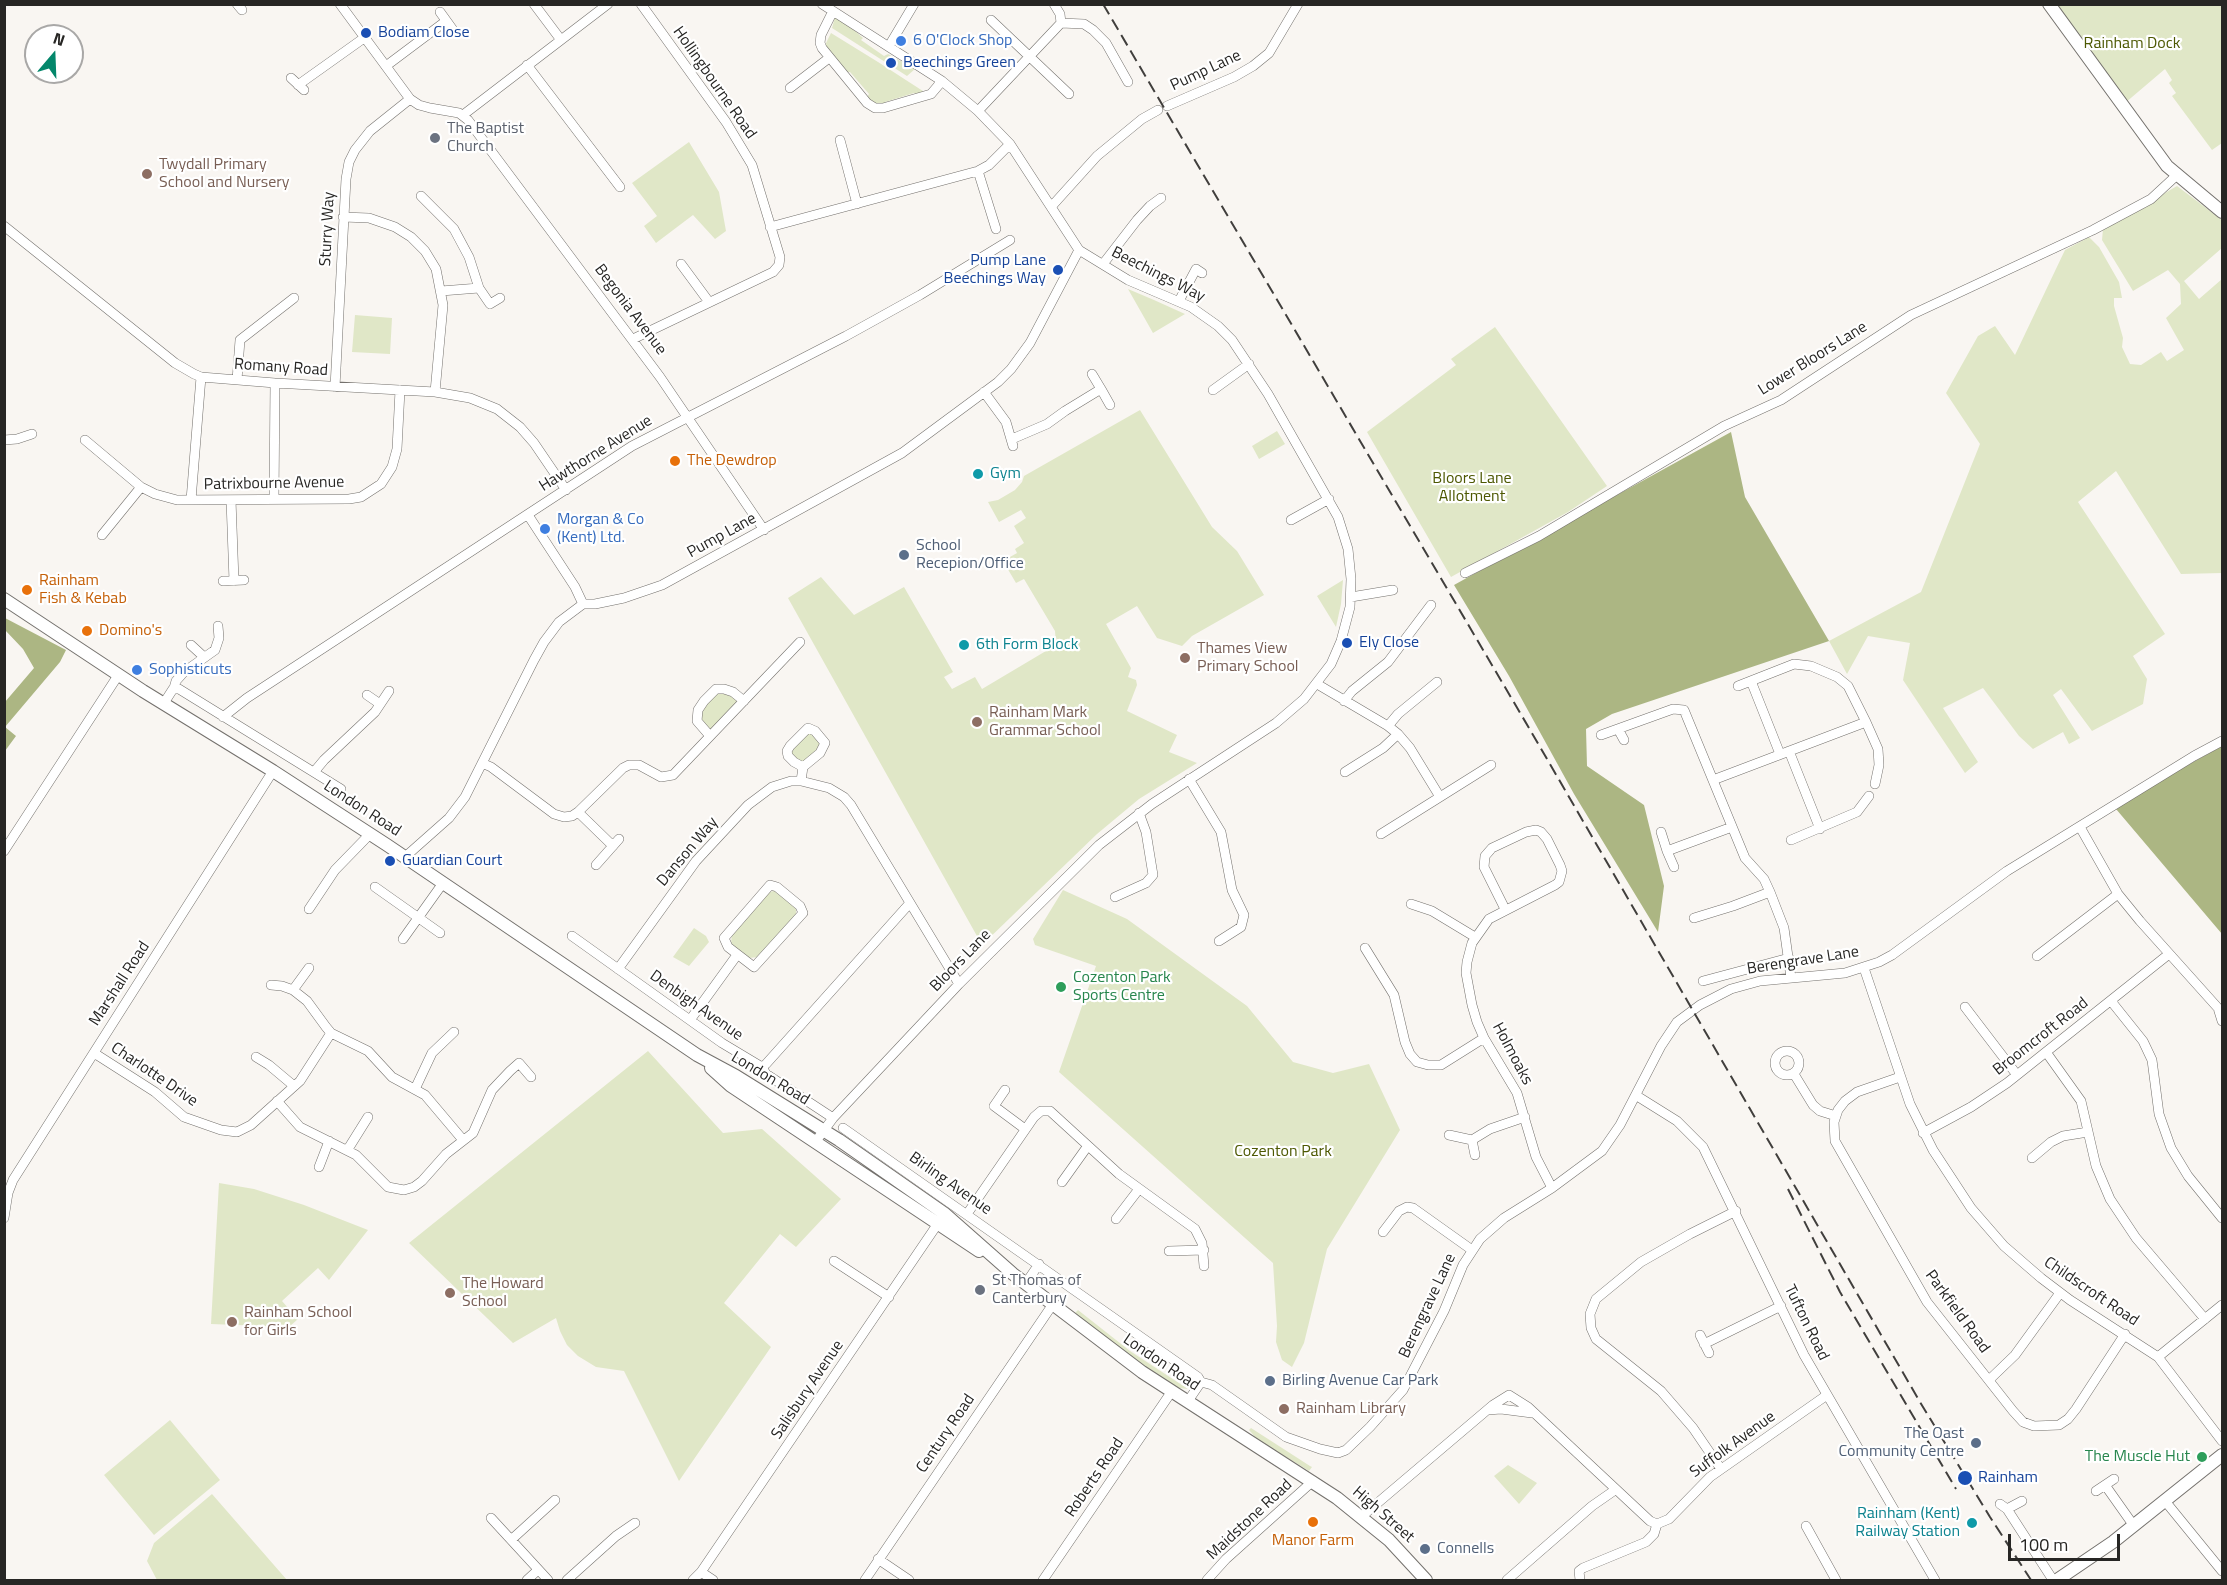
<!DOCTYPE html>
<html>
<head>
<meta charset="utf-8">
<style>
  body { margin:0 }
  #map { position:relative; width:2227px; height:1585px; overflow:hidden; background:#f9f6f2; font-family:"Titillium Web",sans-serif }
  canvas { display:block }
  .frame { position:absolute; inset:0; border:6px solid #272624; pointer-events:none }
  .north { position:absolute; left:24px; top:24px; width:60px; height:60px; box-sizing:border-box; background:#fff; border:2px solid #a9a8a7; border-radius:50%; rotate:19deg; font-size:16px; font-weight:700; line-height:24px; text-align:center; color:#272624 }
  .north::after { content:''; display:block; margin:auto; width:21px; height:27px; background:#04876b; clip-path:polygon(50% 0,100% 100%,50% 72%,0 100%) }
  .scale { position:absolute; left:2008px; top:1534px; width:112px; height:27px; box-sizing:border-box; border:3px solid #272624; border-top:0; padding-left:8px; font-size:18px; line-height:21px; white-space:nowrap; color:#272624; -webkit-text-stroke:4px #fff; paint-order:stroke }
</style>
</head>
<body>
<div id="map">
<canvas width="2227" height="1585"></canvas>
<div class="frame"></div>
<div class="north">N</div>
<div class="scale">100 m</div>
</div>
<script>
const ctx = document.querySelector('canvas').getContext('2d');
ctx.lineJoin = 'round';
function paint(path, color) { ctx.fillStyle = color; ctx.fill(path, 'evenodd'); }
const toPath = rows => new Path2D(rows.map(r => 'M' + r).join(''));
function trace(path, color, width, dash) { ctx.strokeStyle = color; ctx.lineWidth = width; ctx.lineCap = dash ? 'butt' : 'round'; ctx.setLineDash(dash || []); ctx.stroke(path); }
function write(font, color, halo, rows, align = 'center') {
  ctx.font = font + ' "Titillium Web",sans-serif'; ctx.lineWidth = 4.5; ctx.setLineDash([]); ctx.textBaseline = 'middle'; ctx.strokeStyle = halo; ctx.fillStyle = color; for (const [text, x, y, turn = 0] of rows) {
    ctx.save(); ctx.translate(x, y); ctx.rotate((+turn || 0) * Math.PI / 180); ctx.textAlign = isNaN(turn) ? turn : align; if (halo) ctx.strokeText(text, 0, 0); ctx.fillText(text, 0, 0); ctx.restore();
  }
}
const green = toPath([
  [2051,5,2222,5,2222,143,2212,150,2172,96,2176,93,2169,83,2172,80,2165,69,2125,103],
  [835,17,853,29,863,38,861,40,884,56,888,54,915,69,907,76,832,28],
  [831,33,878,62,926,93,918,96,914,93,885,102,885,105,873,103,867,97,869,94,850,72,845,72,826,48,826,43],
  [689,142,719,192,726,231,715,239,693,215,656,243,644,226,657,216,632,183],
  [2177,186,2222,220,2222,248,2184,281,2199,299,2222,279,2222,573,2181,574,2116,471,2078,502,2165,634,2133,656,2147,679,2143,704,2092,731,2061,689,2053,695,2080,738,2069,744,2063,732,2033,749,2019,736,1983,688,1943,708,1978,762,1965,773,1903,680,1910,643,1868,636,1847,674,1829,641,1921,592,1980,444,1946,393,1978,336,1995,326,2015,355,2065,250,2089,237,2099,247,2119,282,2122,298,2114,298,2114,306,2123,338,2122,347,2130,364,2141,365,2161,352,2167,361,2184,350,2166,318,2181,304,2180,284,2168,270,2133,291,2102,240,2103,229],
  [1128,289,1154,300,1185,314,1153,333],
  [355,315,392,318,390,354,352,352],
  [1495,327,1607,486,1568,512,1451,577,1367,432,1456,365,1451,359],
  [1140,410,1212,527,1237,551,1264,595,1192,636,1182,646,1157,638,1137,606,1106,624,1131,668,1128,677,1136,680,1137,685,1127,711,1177,735,1169,752,1197,763,1139,799,1097,834,982,945,788,598,821,577,854,615,904,587,953,672,944,677,952,689,975,677,982,689,1056,645,1055,631,1024,579,1016,583,1003,561,1017,553,1015,549,1024,543,1014,526,1026,518,1021,510,999,522,988,502,998,500,1015,490,1022,482,1024,476],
  [1277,431,1285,444,1259,459,1252,446],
  [1343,580,1341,604,1336,627,1317,596],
  [716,689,744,701,710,736,697,721,698,710],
  [807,731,823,743,804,764,790,754,790,750],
  [777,890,796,907,796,916,761,957,747,958,731,945,732,931,767,893],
  [1063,890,1127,919,1247,1006,1293,1062,1333,1073,1369,1064,1400,1130,1327,1249,1304,1343,1292,1367,1282,1360,1276,1342,1277,1326,1273,1263,1059,1072,1096,966,1035,945,1033,939],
  [694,928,706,936,709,942,689,966,673,957],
  [648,1051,723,1133,762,1129,841,1199,796,1247,780,1234,724,1303,771,1347,679,1481,624,1371,596,1367,578,1356,567,1345,560,1331,556,1318,513,1343,409,1243],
  [219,1183,254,1189,304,1205,368,1230,329,1280,318,1268,282,1301,298,1319,289,1327,211,1324],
  [1078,1310,1130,1351,1188,1389,1179,1388,1162,1380,1074,1314],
  [170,1420,220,1480,154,1535,104,1475],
  [1251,1428,1310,1466,1312,1467,1309,1471,1257,1439,1249,1430],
  [1508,1465,1537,1483,1519,1504,1494,1476],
  [212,1494,287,1580,157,1580,147,1561,154,1543]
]);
const forest = toPath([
  [1731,432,1745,497,1829,641,1612,714,1586,729,1587,766,1644,805,1664,886,1658,932,1574,794,1509,676,1454,585],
  [5,618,66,650,60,662,5,727,16,736,5,751,5,702,34,668,23,649,5,630],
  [2222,746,2222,934,2116,809,2177,771]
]);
const minor = toPath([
  [237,4,242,10],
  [340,4,410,99,419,105,430,108,459,113,468,120,660,377,764,530],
  [534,4,561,40],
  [1054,4,1060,14,1061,23],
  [833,11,821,35,820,43,822,48,867,103,875,108,883,108,931,94,942,81],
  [440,12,453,30],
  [991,20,1069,94],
  [1061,23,1084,24,1093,30,1106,43,1128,82],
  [889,46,914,4],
  [527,65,620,187],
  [386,66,446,21],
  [291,78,304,90],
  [298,85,364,38],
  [790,88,829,58],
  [1167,106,1234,77,1253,66,1269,53,1298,4],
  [978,111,1061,23],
  [463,115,608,4],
  [840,140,857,204],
  [978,171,996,229],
  [421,196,454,229,469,257,479,288,441,291],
  [1051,207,1097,156,1142,119,1158,110],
  [343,217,369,218,395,227,411,237,425,251,436,269,443,305,435,392],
  [4,226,175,363,194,374,201,377,275,383,435,392,470,398,497,409,520,427,534,443,566,490],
  [770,227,978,171,989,165,1010,144],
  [681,264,709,302],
  [1103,264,1137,220,1150,206,1161,198],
  [479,288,490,304,500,298],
  [1179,301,1196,269,1202,273],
  [633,339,773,272,779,265,780,257,752,165,726,122,641,4],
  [237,380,240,340,294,298],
  [335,387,346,179,349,162,355,150,370,131,410,99],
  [1101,389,1110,405],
  [1213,390,1249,364],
  [984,392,1006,422,1013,446],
  [1012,439,1047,424,1065,411,1101,389,1092,374],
  [4,440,17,439,32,434],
  [85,440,141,487,155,494,177,500,349,499,361,497,381,484,392,467,397,449,400,390],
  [274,499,275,383],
  [191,500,201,377],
  [231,500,234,581],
  [528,515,575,587,583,604],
  [1291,520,1329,499],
  [102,535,141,487],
  [1465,573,1539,536,1724,426,1781,400,1911,315,2093,230,2151,199,2177,175],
  [223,581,244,580],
  [1351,597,1393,590],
  [191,645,204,657],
  [1751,681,1780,754],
  [1317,684,1388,726,1398,734,1410,748,1440,797],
  [1738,686,1794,664,1811,666,1837,677,1848,686,1866,722],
  [174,688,176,681,184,672,215,650,219,638,218,626],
  [367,695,380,704],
  [1344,701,1352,691,1388,662,1431,605],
  [164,703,173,689,179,689,341,789],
  [223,717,247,698,632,446,846,336,920,295,1010,240],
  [1388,726,1398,714,1437,682],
  [1618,729,1624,740],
  [1601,735,1673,709,1684,710,1745,858,1764,879,1770,892,1784,928,1791,978],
  [710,736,697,721,698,710,704,701,716,689,724,689,733,692,744,701],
  [1789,751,1820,829],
  [482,763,491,767,554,814,564,817,572,816,578,812,623,768,629,765,639,765,661,777,673,775,800,642],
  [314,772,324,760,375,712,389,691],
  [1345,772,1383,748,1398,734],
  [1189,779,1221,832,1232,890,1244,915,1241,927,1219,941],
  [1713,780,1866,722,1878,749,1879,765,1875,784],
  [801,781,803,767,794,762,788,756,787,751,790,746,808,728,815,731,825,743,820,753,803,767],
  [578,812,613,846],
  [2080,827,2118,894,2140,921,2218,1008,2222,1021],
  [1661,832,1667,851,1732,827],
  [1381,834,1491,765],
  [1791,840,1857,812,1869,796],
  [4,851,119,674],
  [1667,851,1674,867],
  [405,857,449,818,465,797,534,660,544,642,559,622,583,604,595,604,624,598,662,585,902,453,998,382,1011,369,1030,343,1079,250],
  [596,865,619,839],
  [770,885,777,887,800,906,803,913,754,967,728,947,724,938,770,885],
  [375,887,440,933],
  [1115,897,1146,883,1153,875,1146,832,1139,813],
  [1411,904,1432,911,1475,937],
  [309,909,335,870,370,834],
  [1505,909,1484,867,1485,856,1492,848,1526,832,1536,830,1541,832,1547,839,1560,865,1562,871,1559,882,1555,885,1489,919,1472,943,1467,962,1466,973,1472,1005,1477,1022,1484,1038,1517,1093,1536,1157,1552,1188],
  [1694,918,1733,906,1770,892],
  [572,936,722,1043,762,1067,766,1074,833,1118],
  [403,939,443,883],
  [1365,948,1394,995,1405,1042,1410,1054,1417,1062,1428,1065,1441,1065,1484,1038],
  [2037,956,2118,894],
  [309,968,293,990,307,1001,326,1027,331,1033,368,1051,392,1077,425,1095,463,1140],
  [1864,968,1910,1104,1933,1150,1971,1208,2004,1246,2041,1278,2070,1300,2158,1357,2222,1441],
  [618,969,696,861,748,805,772,787,791,781,801,781,829,788,844,797,851,805,959,984],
  [1703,981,1789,958],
  [271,985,282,986,293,990],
  [2111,1001,2143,1041,2152,1060,2159,1114,2171,1148,2188,1176,2222,1218],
  [1965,1007,2017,1075],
  [690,1020,737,955],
  '1775 1063a12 12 0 1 1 24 0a12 12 0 1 1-24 0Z',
  [2046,1052,2081,1101,2096,1166,2110,1199,2136,1238,2205,1319],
  [94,1053,155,1092,184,1117,221,1130,237,1132,251,1125,300,1081,331,1033],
  [256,1057,269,1065,294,1086],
  [762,1067,766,1064,910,903],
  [1794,1074,1813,1105,1820,1111,1836,1116],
  [1900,1077,1857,1092,1845,1101,1838,1110,1834,1122,1835,1141,1927,1302,2013,1411,2023,1422,2034,1426,2059,1425,2068,1419,2076,1409,2125,1334],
  [415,1089,432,1053,454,1032],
  [1005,1090,994,1106,1025,1129],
  [1637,1096,1677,1121,1703,1147,1804,1355,1935,1580],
  [277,1101,300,1127,356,1155,388,1187,404,1190,414,1187,422,1181,446,1154,473,1133,492,1090,510,1071,519,1063,531,1077],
  [843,1128,1198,1377,1201,1382,1212,1385,1286,1437,1320,1449,1338,1453,1346,1450,1370,1427,1403,1390,1444,1311,1463,1265,1480,1239,1504,1218,1552,1188,1602,1151,1620,1125,1661,1046,1677,1022,1700,1005,1731,989,1760,981,1845,973,1879,962,1892,955,2007,871,2194,756,2222,741],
  [1923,1133,1971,1107,2007,1083,2169,954],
  [1449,1135,1472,1140,1490,1129,1525,1117],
  [1472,1140,1475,1155],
  [816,1141,833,1118,959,984,1099,845,1152,804,1276,723,1304,699,1331,664,1341,641,1350,607,1351,579,1348,549,1338,517,1268,394,1232,340,1218,326,1191,307,1128,280,1079,250,1010,144,978,111,942,81,822,4],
  [348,1149,368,1117],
  [2032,1158,2051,1142,2063,1136,2088,1132],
  [319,1167,329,1141],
  [1062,1182,1087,1147],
  [967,1214,1034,1117,1041,1111,1050,1111,1119,1174,1195,1229,1202,1243,1204,1266],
  [4,1218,8,1193,13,1180,273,771],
  [1116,1219,1139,1189],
  [1383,1232,1399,1211,1407,1207,1413,1208,1472,1250],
  [1169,1251,1204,1250],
  [834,1261,889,1297],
  [1026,1283,1039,1264],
  [1700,1335,1709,1353],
  [1704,1344,1781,1306],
  [2158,1357,2222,1305],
  [1989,1380,2015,1355,2060,1293],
  [1188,1401,1201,1382],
  [1488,1410,1501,1409,1532,1413],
  [1721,1469,1693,1428,1661,1391,1596,1339,1591,1328,1590,1314,1596,1299,1641,1262,1690,1234,1736,1211],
  [2105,1485,2134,1526],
  [2096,1491,2114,1479],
  [2165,1501,2222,1571],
  [2000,1504,2007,1509,2053,1580],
  [2007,1509,2022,1501],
  [1361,1517,1493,1405,1509,1395,1528,1407,1650,1521,1657,1524],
  [491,1518,548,1580],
  [1806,1526,1836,1580],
  [511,1540,555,1500],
  [878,1559,909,1580],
  [701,1572,713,1580],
  [527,1580,538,1570],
  [567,1580,616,1536,635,1523],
  [693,1580,701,1572,941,1219],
  [865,1580,1053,1304],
  [1043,1580,1172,1391],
  [1207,1580,1226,1559,1313,1481],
  [1507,1580,1592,1506,1615,1490],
  [1580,1580,1579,1571,1583,1568,1646,1542,1654,1534,1657,1524,1669,1519,1710,1477,1827,1395]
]);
const major = toPath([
  [2049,4,2167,166,2222,212],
  [4,599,143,691,273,771,387,845,697,1055,736,1076,839,1140,945,1214,1013,1274,1142,1372,1337,1498,1389,1540,1426,1580],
  [711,1068,731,1086,979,1251],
  [2057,1580,2113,1542,2222,1455]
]);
const rail = toPath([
  [1103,4,1529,728,1920,1402,1990,1517,2031,1580],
  [1788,1189,1840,1292,1956,1489]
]);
const markers = [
  [366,33,6,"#1a4fb4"],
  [901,41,6,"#3f7fe0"],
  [891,63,6,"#1a4fb4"],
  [435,138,6,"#6b7280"],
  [147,174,6,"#8d6e63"],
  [1058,270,6,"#1a4fb4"],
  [675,461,6,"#e8710a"],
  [978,474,6,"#0f9aa8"],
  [545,529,6,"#3f7fe0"],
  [904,555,6,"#5c6f8a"],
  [27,590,6,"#e8710a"],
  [87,631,6,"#e8710a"],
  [1347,643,6,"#1a4fb4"],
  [964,645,6,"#0f9aa8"],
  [1185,658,6,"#8d6e63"],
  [137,670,6,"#3f7fe0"],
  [977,722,6,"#8d6e63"],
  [390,861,6,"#1a4fb4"],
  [1061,987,6,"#2e9e5b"],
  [980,1290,6,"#6b7280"],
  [450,1293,6,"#8d6e63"],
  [232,1322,6,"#8d6e63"],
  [1270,1381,6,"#5c6f8a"],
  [1284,1409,6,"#8d6e63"],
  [1976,1443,6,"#5c6f8a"],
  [2202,1457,6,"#2e9e5b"],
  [1965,1478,8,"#1a4fb4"],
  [1313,1522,6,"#e8710a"],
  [1972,1523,6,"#0f9aa8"],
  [1425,1549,6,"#5c6f8a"]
];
const transitNames = [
  ["Bodiam Close",378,33],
  ["Beechings Green",903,63],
  ["Pump Lane",1046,261,"right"],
  ["Beechings Way",1046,279,"right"],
  ["Ely Close",1359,643],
  ["Guardian Court",402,861],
  ["Rainham",1978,1478]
];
const shopNames = [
  ["6 O'Clock Shop",913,41],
  ["Morgan & Co",557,520],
  ["(Kent) Ltd.",557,538],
  ["Sophisticuts",149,670]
];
const parkNames = [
  ["Rainham Dock",2132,44],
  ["Bloors Lane",1472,479],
  ["Allotment",1472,497],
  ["Cozenton Park",1283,1152]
];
const streetNames = [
  ["Pump Lane",1206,71,-25],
  ["Hollingbourne Road",714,83,55],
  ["Sturry Way",328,229,-87],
  ["Beechings Way",1158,275,27],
  ["Begonia Avenue",630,310,53],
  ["Lower Bloors Lane",1813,359,-32],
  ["Romany Road",281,368,4],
  ["Hawthorne Avenue",596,454,-32],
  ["Patrixbourne Avenue",274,484,-1],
  ["Pump Lane",722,536,-29],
  ["London Road",362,809,33],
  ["Danson Way",688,852,-50],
  ["Bloors Lane",961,961,-46],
  ["Berengrave Lane",1803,961,-9],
  ["Marshall Road",120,984,-57],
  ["Denbigh Avenue",696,1006,35],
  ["Broomcroft Road",2041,1037,-38],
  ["Holmoaks",1512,1054,62],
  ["Charlotte Drive",154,1075,34],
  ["London Road",770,1079,31],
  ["Birling Avenue",950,1184,35],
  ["Childscroft Road",2091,1292,34],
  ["Berengrave Lane",1428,1306,-65],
  ["Parkfield Road",1957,1312,54],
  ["Tufton Road",1806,1323,64],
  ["London Road",1161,1363,34],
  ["Salisbury Avenue",808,1390,-56],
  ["Century Road",946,1434,-56],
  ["Suffolk Avenue",1733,1445,-36],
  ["Roberts Road",1095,1478,-56],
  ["High Street",1383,1515,41],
  ["Maidstone Road",1250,1520,-43]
];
const worshipNames = [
  ["The Baptist",447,129],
  ["Church",447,147],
  ["St Thomas of",992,1281],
  ["Canterbury",992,1299]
];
const educationNames = [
  ["Twydall Primary",159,165],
  ["School and Nursery",159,183],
  ["Thames View",1197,649],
  ["Primary School",1197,667],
  ["Rainham Mark",989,713],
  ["Grammar School",989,731],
  ["The Howard",462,1284],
  ["School",462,1302],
  ["Rainham School",244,1313],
  ["for Girls",244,1331],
  ["Rainham Library",1296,1409]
];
const foodNames = [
  ["The Dewdrop",687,461],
  ["Rainham",39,581],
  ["Fish & Kebab",39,599],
  ["Domino's",99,631],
  ["Manor Farm",1313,1541,"center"]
];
const cultureNames = [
  ["Gym",990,474],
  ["6th Form Block",976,645],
  ["Rainham (Kent)",1960,1514,"right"],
  ["Railway Station",1960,1532,"right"]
];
const serviceNames = [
  ["School",916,546],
  ["Recepion/Office",916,564],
  ["Birling Avenue Car Park",1282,1381],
  ["The Oast",1964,1434,"right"],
  ["Community Centre",1964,1452,"right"],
  ["Connells",1437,1549]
];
const leisureNames = [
  ["Cozenton Park",1073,978],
  ["Sports Centre",1073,996],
  ["The Muscle Hut",2190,1457,"right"]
];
paint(green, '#e0e7c7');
paint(forest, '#acb683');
trace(minor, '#74716d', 10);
trace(major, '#74716d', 14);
trace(minor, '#fff', 9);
trace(major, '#fff', 12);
trace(rail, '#413f3d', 2, [12, 6]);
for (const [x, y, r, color] of markers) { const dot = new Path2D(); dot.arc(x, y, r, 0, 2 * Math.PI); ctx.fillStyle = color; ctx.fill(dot); trace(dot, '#fff', 2); }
write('16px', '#164399', '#fff', transitNames, 'left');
write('16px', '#366cbe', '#fff', shopNames, 'left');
write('16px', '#4d5802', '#fff', parkNames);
write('16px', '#272624', '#fff', streetNames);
write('16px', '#5b616d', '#fff', worshipNames, 'left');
write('16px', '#785e54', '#fff', educationNames, 'left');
write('16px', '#c56008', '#fff', foodNames, 'left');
write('16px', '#0d838f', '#fff', cultureNames, 'left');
write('16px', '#4e5e75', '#fff', serviceNames, 'left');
write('16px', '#27864d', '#fff', leisureNames, 'left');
</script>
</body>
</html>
